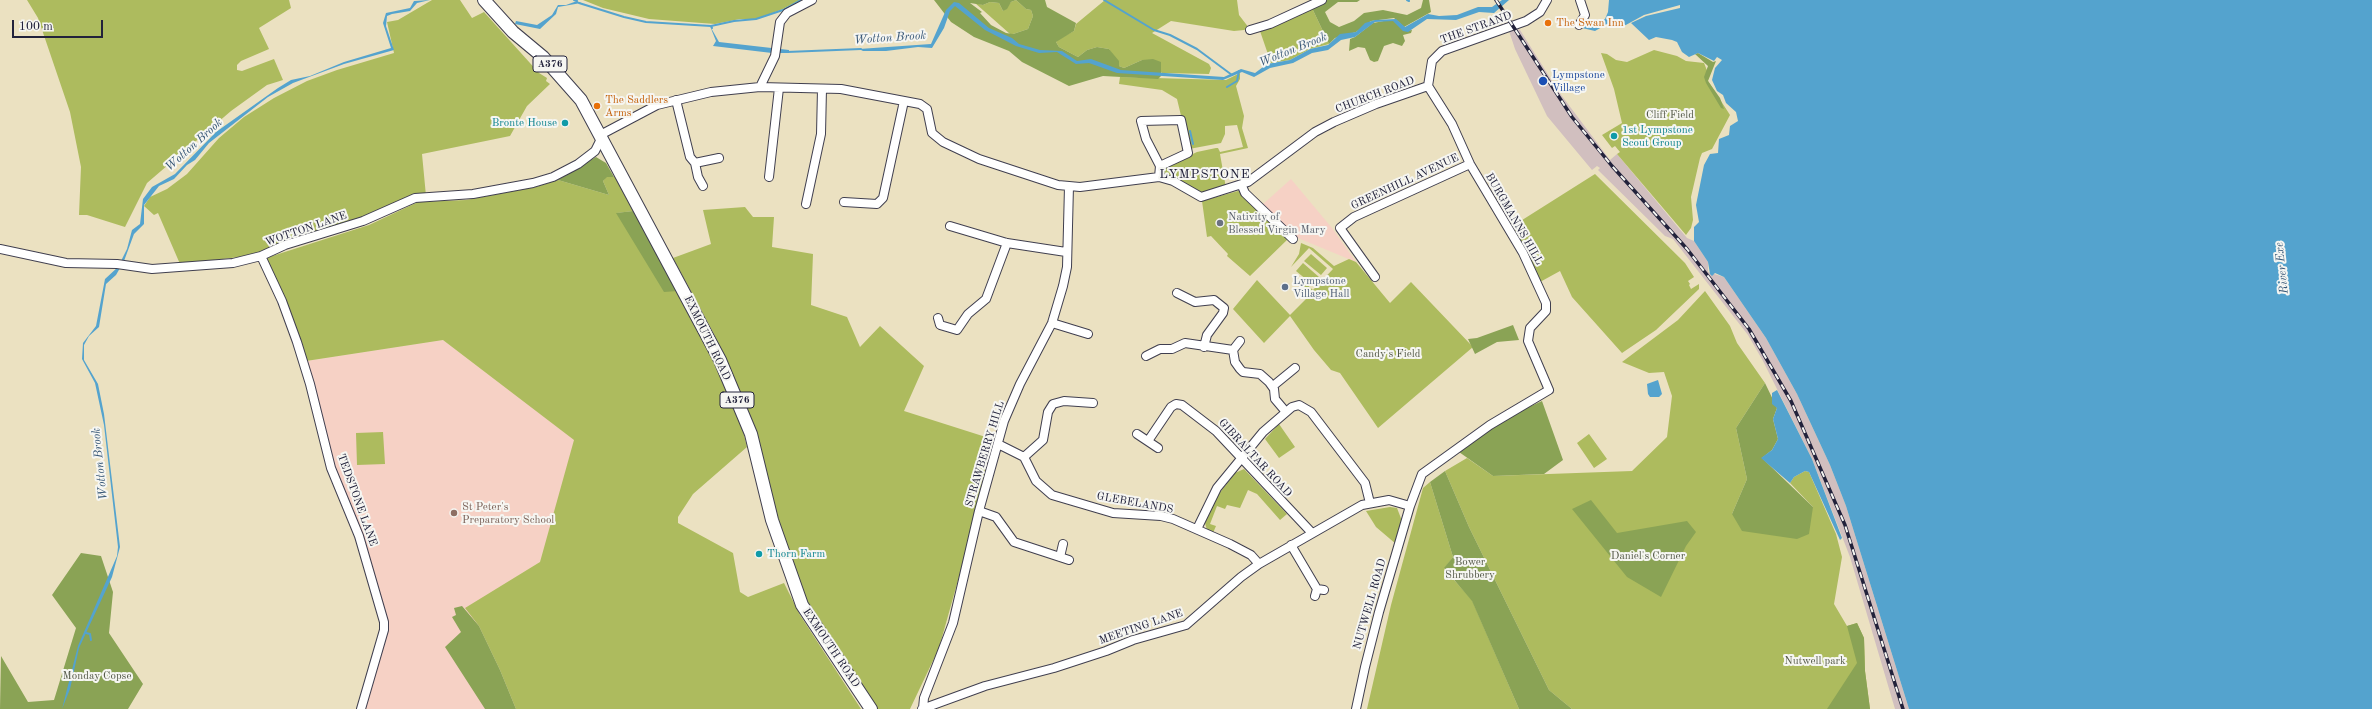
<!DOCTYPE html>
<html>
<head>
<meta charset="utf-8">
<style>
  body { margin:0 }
  #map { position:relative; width:2372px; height:709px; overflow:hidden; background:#ebe1c1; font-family:"Old Standard TT",serif }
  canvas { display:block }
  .scale { position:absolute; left:12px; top:20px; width:91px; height:18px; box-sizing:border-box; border:2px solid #22223b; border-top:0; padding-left:5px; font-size:12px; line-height:14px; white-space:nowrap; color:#22223b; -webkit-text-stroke:3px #f6f6f2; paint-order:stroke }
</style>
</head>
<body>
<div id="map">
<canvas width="2372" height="709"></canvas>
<div class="scale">100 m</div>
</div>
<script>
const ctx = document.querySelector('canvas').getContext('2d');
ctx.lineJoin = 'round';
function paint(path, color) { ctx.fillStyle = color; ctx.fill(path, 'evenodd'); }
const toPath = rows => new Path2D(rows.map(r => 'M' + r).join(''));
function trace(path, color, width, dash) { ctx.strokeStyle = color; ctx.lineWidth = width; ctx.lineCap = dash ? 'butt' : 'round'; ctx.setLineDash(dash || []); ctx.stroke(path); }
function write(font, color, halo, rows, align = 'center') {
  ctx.font = font + ' "Old Standard TT",serif'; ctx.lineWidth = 4; ctx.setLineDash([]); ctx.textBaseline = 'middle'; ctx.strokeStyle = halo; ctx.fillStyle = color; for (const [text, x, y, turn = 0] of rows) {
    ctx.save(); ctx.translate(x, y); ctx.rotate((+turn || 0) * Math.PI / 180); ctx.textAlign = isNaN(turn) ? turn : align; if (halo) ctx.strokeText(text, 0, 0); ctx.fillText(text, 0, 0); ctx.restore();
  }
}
const built = toPath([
  [1291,179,1332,228,1356,262,1293,236,1262,205],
  [443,340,575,440,540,562,466,608,479,626,516,709,364,709,387,629,362,533,333,466,306,361]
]);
const industrial = toPath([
  [1515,28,1520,30,1559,92,1610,160,1617,154,1687,238,1694,241,1708,262,1708,272,1724,277,1766,338,1797,394,1830,465,1846,506,1909,709,1895,709,1850,557,1812,459,1763,361,1748,335,1673,239,1665,236,1598,170,1600,168,1597,166,1592,170,1547,116,1515,49,1509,31]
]);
const green = toPath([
  [27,0,289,0,291,8,259,28,269,49,241,61,237,65,237,70,242,71,274,59,283,80,267,85,231,111,147,183,125,227,87,215,79,215,81,167,70,112,38,18],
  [432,0,460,0,472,18,484,12,539,73,547,78,546,81,550,84,527,106,510,136,422,154,426,196,398,201,355,220,248,256,180,264,158,213,154,215,144,206,150,197,167,189,187,174,219,138,244,117,274,98,307,81,337,70,394,53,387,22,398,20],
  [583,0,800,0,783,9,756,19,740,19,715,24,649,19,603,8],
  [1016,0,1026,9,1031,10,1033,16,1028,29,1013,34,1010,34,975,3,983,5,990,2,999,3,1003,11,1011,2],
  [1105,0,1237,0,1239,15,1249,28,1244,30,1234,31,1171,21,1152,33,1209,64,1211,68,1209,74,1162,73,1142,60,1124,68,1119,66,1109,49,1097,47,1087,50,1078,57,1059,47,1056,42,1057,40,1074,31,1076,24],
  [1312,8,1329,44,1310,49,1290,60,1271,63,1260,31],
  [1654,50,1677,56,1686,61,1704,63,1708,73,1708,81,1730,115,1712,149,1702,153,1700,158,1691,197,1693,220,1691,228,1686,235,1617,154,1620,152,1615,146,1612,148,1602,135,1622,123,1614,89,1601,53,1607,54,1616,60,1627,62],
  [1240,73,1240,79,1236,86,1244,116,1242,128,1248,148,1220,154,1226,188,1201,194,1164,175,1163,168,1197,152,1216,148,1218,148,1220,152,1243,147,1237,125,1225,126,1225,134,1221,143,1189,149,1177,99,1162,90,1119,84,1120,77,1226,80],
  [1595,174,1685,263,1694,277,1688,281,1690,284,1689,285,1691,289,1699,284,1699,289,1656,330,1622,353,1572,297,1560,271,1540,282,1513,229,1519,222],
  [606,177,615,177,633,211,617,213,678,291,708,342,740,419,747,447,693,494,678,517,678,523,733,553,740,592,748,597,784,583,800,615,861,709,516,709,500,670,479,626,465,608,540,562,574,440,443,340,306,361,266,258,369,225,418,202,466,200,536,187,558,180,609,195,603,181],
  [1238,191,1242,192,1289,238,1250,276,1227,256,1228,254,1211,236,1207,237,1202,201],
  [745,207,753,217,774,217,772,247,813,254,811,305,847,317,860,347,880,326,924,366,904,411,992,439,962,566,939,648,910,709,877,709,808,606,773,504,735,381,714,334,673,258,711,244,703,210],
  [1301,243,1313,248,1334,266,1349,259,1356,262,1390,303,1411,282,1473,347,1378,428,1340,373,1331,370,1314,350,1290,316,1264,343,1233,309,1257,280,1290,315,1310,295,1301,283,1303,281,1313,290,1333,269,1309,248,1291,267,1299,254],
  [1311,254,1327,268,1321,275,1304,261],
  [1303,263,1319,277,1313,285,1296,271],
  [1705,291,1730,326,1737,343,1765,383,1736,428,1747,479,1732,514,1813,507,1790,483,1794,477,1805,471,1809,472,1836,534,1842,557,1834,604,1847,626,1857,623,1864,638,1865,671,1870,709,1572,709,1549,690,1469,527,1445,471,1467,458,1493,476,1632,471,1667,437,1672,396,1664,372,1649,373,1622,362,1678,320],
  [1279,424,1295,447,1279,458,1265,439],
  [383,432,385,464,357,465,356,433],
  [1589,434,1607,459,1594,468,1577,443],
  [1244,469,1287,514,1280,520,1257,494,1248,490,1240,508,1227,505,1225,509,1217,506,1210,524,1216,526,1213,533,1207,530,1205,523,1218,495,1235,473],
  [1430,482,1453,557,1444,569,1472,600,1519,709,1367,709,1391,605,1423,488],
  [1390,507,1397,508,1402,521,1396,544,1376,527,1366,511]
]);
const forest = toPath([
  [934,0,1045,0,1047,7,1076,23,1074,31,1056,42,1059,47,1078,57,1087,50,1097,47,1109,49,1119,61,1119,66,1124,68,1142,60,1153,59,1161,62,1161,76,1158,79,1103,76,1069,86,1022,62,1009,51,974,37,951,22],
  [1016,0,1026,9,1031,10,1033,16,1028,29,1013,34,1006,33,991,25,980,13,982,12,970,3,983,5,990,2,999,3,1003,11,1007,9,1011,2],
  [1326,0,1360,0,1357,2,1338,2,1325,12,1330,22,1339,27,1354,21,1364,13,1383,10,1407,15,1421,8,1423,0,1429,0,1431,12,1404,27,1394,18,1371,21,1356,32,1335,38,1329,44,1312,8],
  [1389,20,1395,21,1404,31,1412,30,1411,33,1403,35,1405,41,1402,46,1393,43,1384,46,1378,61,1374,62,1370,60,1365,48,1358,47,1349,51,1350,39,1355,37,1373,23],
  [1698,53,1713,62,1716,61,1708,81,1720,98,1724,109,1721,108,1706,83,1704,77,1708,66,1695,54],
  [596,157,606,163,614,177,607,177,603,181,609,195,558,180],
  [633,211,678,291,664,292,616,213],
  [1513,325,1519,340,1497,342,1475,354,1468,339,1477,338],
  [1765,383,1777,408,1773,419,1778,439,1772,450,1762,458,1813,507,1809,534,1797,539,1742,531,1732,514,1747,479,1736,428],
  [1542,401,1563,460,1544,474,1493,476,1459,452,1488,426],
  [1445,471,1469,527,1549,690,1572,709,1519,709,1472,601,1444,568,1453,557,1430,482],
  [1591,500,1617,533,1687,521,1696,532,1686,546,1661,597,1627,577,1572,509],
  [81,553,101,556,113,592,109,633,143,684,128,709,0,709,1,656,28,702,54,700,76,628,52,595],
  [462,606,479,626,500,670,516,709,485,709,445,647,461,632,452,617,456,615,454,608],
  [1857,623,1864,638,1865,671,1870,709,1827,709,1857,663,1847,626]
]);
const water = toPath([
  [430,0,417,3,410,11,392,14,387,16,386,26,394,50,344,64,293,83,268,97,209,143,195,160,187,165,174,179,159,186,144,205,144,224,134,234,124,261,116,275,106,284,99,327,89,336,84,345,84,360,98,384,104,414,120,547,112,577,79,648,70,689,62,709,78,646,117,556,118,547,104,425,95,383,82,359,83,343,96,326,105,279,118,267,127,249,132,230,140,224,143,199,152,187,175,174,216,132,278,88,291,80,310,76,344,62,391,48,383,23,386,13,410,8,414,1],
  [1502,0,1509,0,1494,13,1479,12,1456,20,1427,19,1408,32,1403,31,1393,21,1375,22,1355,37,1341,40,1328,50,1312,53,1293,63,1270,68,1254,77,1242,72,1223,80,1117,73,1089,63,1076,64,1057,52,1039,53,1016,46,985,30,955,6,950,11,944,28,932,48,918,47,886,51,863,51,859,49,931,44,946,10,954,2,959,3,989,28,1012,38,1019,44,1040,50,1062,51,1077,61,1091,59,1121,70,1224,77,1241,69,1255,73,1267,64,1290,60,1310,49,1328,45,1340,34,1356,32,1365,23,1375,20,1396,19,1405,27,1428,14,1439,16,1457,15,1478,7,1492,7],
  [1609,0,2372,0,2372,709,1909,709,1846,506,1830,465,1797,394,1766,338,1724,277,1715,273,1712,276,1710,274,1708,262,1694,241,1694,227,1699,222,1696,205,1704,165,1710,154,1718,153,1719,139,1729,135,1730,126,1738,121,1736,112,1726,103,1723,95,1717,91,1712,80,1715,68,1722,60,1717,57,1714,61,1698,53,1689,57,1682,52,1677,42,1672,40,1656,37,1649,40,1631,23,1646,16,1680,8,1680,5,1644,15,1624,26,1609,23,1595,31,1582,28,1584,22,1594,26,1605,19,1608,12],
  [577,1,581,3,558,7,556,14,540,29,515,24,516,21,537,25,552,15,558,5,566,5],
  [710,26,719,42,789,50,789,53,772,53,713,46,716,41],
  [1658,380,1662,394,1659,397,1650,397,1648,394,1647,384],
  [1777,390,1812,459,1842,538,1840,540,1809,472,1805,471,1794,477,1790,483,1761,458,1772,450,1778,439,1773,419,1777,408,1772,404,1772,393]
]);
const stream = toPath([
  [574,0,577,1],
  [1104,0,1154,30,1170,35,1197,49,1232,75],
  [1407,0,1409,1],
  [579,3,624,17,646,22,711,26,712,28],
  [711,26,734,21,756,19,783,10,801,0],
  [787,52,861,49],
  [1227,87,1237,81,1239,71],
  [1190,131,1193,144],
  [86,633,90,634,91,640]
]);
const minor = toPath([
  [1579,25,1585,15,1580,0],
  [1250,30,1270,24,1322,0],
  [1428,86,1432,61,1442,51,1526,21,1540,12,1547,0],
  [760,87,775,56,780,22,787,13,812,0],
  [676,100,690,157,695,163],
  [769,177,779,88],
  [1159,177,1160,166,1146,139,1141,121,1181,120,1188,153,1160,166],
  [703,186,698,177,695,163,719,158],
  [1242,186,1245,193,1293,239],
  [844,202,877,204,883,198,904,101],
  [806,204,821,134,822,89],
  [950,226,1007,243,1066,252],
  [0,249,66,263,117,264,152,269,233,263,261,256,285,245,363,221,415,198,473,194,533,183,553,177,578,164,595,151,604,133,657,105,711,92,760,87,841,89,920,104,927,109,932,133,943,142,979,159,1058,185,1080,187,1159,177,1173,181,1201,197,1248,182,1315,132,1334,122,1376,104,1428,86],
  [261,256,282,301,297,342,310,384,331,468,359,536,384,622,384,630,361,709],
  [1375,277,1340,228,1354,217,1470,164],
  [1177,293,1195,302,1214,300,1224,308,1223,313,1207,335,1204,347],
  [938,318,940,325,957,330,968,314,986,299,1007,243],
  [1052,323,1088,334],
  [1233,350,1240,341],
  [1146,356,1160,349,1172,349,1185,343,1233,350,1235,362,1240,369,1243,372,1260,374,1269,382,1274,389,1275,399,1286,412],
  [1273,386,1295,368],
  [1137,434,1158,448],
  [1148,441,1171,407,1176,404,1182,405,1216,431,1312,533],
  [998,444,1024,457,1036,481,1052,495,1113,513,1161,516,1173,519,1230,544,1251,555,1259,564],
  [1024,457,1043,440,1048,412,1053,404,1064,401,1093,403],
  [979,511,996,517,1014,542,1069,560],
  [1197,529,1217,488,1263,432,1292,407,1299,405,1311,412,1365,483,1370,503],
  [1291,545,1317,589],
  [1060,557,1063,544],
  [1315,596,1317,589,1324,590],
  [923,708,924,698,953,623,979,511,1004,421,1020,384,1052,323,1063,286,1067,267,1069,186],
  [922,709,985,686,1054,668,1106,651,1133,640,1186,625,1241,577,1259,564,1362,505,1389,500,1410,506],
  [1356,709,1365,667,1379,612,1410,506,1422,474,1490,425,1549,390,1528,341,1530,328,1546,311,1546,303,1523,253,1470,164,1452,124,1428,86]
]);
const highway = toPath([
  [484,0,513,32,543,57,581,100,720,360,751,434,772,520,802,605,871,709]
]);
const rail = toPath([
  [1496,0,1572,117,1612,166,1687,249,1749,329,1791,401,1845,525,1903,709]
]);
const markers = [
  [1548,23,4,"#e8710a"],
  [1543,81,5,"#1a4fb4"],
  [597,106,4,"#e8710a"],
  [565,123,4,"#0f9aa8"],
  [1614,136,4,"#0f9aa8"],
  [1220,223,4,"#6b7280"],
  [1285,287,4,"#5c6f8a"],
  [454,513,4,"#8d6e63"],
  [759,554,4,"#0f9aa8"]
];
const shields = [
  [550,64,34],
  [737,400,34]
];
const shieldNames = [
  ["A376",550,64],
  ["A376",737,400]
];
const foodNames = [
  ["The Swan Inn",1556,23],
  ["The Saddlers",605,100],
  ["Arms",605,113]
];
const streetNames = [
  ["THE STRAND",1476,28,-20],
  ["CHURCH ROAD",1375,95,-21],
  ["GREENHILL AVENUE",1405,182,-25],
  ["BURGMANNS HILL",1514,219,60],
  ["WOTTON LANE",306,229,-19],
  ["EXMOUTH ROAD",707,338,64],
  ["STRAWBERRY HILL",985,454,-73],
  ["GIBRALTAR ROAD",1255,458,47],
  ["TEDSTONE LANE",357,500,70],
  ["GLEBELANDS",1135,503,10],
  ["NUTWELL ROAD",1370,604,-74],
  ["MEETING LANE",1141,627,-19],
  ["EXMOUTH ROAD",831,648,56]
];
const transitNames = [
  ["Lympstone",1552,75],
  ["Village",1552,88]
];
const parkNames = [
  ["Cliff Field",1670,115],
  ["Candy's Field",1388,354],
  ["Daniel's Corner",1648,556],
  ["Bower",1470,562],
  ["Shrubbery",1470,575],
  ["Nutwell park",1815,661],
  ["Monday Copse",97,676]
];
const cultureNames = [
  ["Bronte House",557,123,"right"],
  ["1st Lympstone",1622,130],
  ["Scout Group",1622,143],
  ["Thorn Farm",767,554]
];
const worshipNames = [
  ["Nativity of",1228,217],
  ["Blessed Virgin Mary",1228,230]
];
const serviceNames = [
  ["Lympstone",1293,281],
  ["Village Hall",1293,294]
];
const educationNames = [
  ["St Peter's",462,507],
  ["Preparatory School",462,520]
];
const waterNames = [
  ["Wotton Brook",890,38,-4],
  ["Wotton Brook",1293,50,-22],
  ["Wotton Brook",194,145,-42],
  ["River Exe",2282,268,-96],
  ["Wotton Brook",100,464,-96]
];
const quarterNames = [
  ["LYMPSTONE",1205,175]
];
paint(built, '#f6d1c5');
paint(industrial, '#d1bfbf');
paint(green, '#adbb5e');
paint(forest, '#8aa355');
paint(water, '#54a3ce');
trace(stream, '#54a3ce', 2);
trace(minor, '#403f4f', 10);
trace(highway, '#403f4f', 14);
trace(minor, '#fff', 8);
trace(highway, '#fff', 12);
trace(rail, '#22223b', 3.5);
trace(rail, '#f6f6f2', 2, [6]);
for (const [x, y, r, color] of markers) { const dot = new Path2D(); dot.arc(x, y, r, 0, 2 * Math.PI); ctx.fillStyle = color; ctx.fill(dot); trace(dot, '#f6f6f2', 1.5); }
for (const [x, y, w] of shields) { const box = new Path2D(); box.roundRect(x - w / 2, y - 8, w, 16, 3); ctx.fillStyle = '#f6f6f2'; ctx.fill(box); trace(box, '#22223b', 1); }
write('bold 10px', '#22223b', null, shieldNames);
write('11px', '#c56008', '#f6f6f2', foodNames, 'left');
write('11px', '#22223b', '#f6f6f2', streetNames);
write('11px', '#164399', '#f6f6f2', transitNames, 'left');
write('11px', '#535847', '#f6f6f2', parkNames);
write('11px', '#0d838f', '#f6f6f2', cultureNames, 'left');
write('11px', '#5b616d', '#f6f6f2', worshipNames, 'left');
write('11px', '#4e5e75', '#f6f6f2', serviceNames, 'left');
write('11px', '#785e54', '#f6f6f2', educationNames, 'left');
write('italic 12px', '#365676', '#f6f6f2', waterNames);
ctx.letterSpacing = '1px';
write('13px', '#22223b', '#f6f6f2', quarterNames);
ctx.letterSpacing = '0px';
</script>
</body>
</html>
